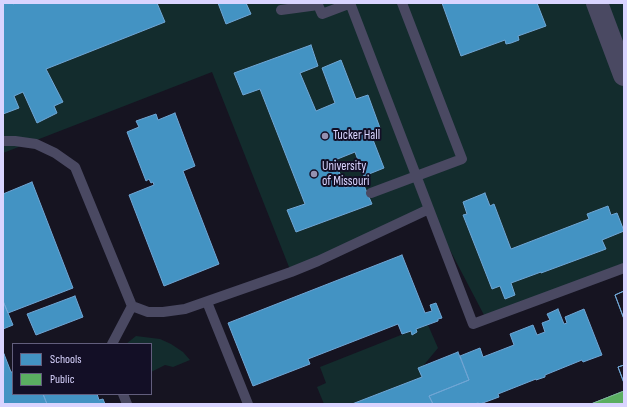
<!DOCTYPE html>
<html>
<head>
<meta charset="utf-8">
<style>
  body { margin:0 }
  #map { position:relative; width:627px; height:407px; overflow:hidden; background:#161421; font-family:"Sofia Sans Condensed",sans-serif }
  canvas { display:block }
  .frame { position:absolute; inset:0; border:4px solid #d9d4ff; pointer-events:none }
  .legend { position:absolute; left:12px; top:343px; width:140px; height:52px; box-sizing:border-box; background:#130f26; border:1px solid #625e7d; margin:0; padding:5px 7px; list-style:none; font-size:12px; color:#d9d4ff }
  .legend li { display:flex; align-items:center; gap:8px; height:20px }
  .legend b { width:20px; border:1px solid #625e7d }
</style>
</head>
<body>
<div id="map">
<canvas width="627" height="407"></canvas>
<div class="frame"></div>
<ul class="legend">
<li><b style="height:11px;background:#4393c3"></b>Schools</li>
<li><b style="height:11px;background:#5aae61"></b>Public</li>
</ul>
</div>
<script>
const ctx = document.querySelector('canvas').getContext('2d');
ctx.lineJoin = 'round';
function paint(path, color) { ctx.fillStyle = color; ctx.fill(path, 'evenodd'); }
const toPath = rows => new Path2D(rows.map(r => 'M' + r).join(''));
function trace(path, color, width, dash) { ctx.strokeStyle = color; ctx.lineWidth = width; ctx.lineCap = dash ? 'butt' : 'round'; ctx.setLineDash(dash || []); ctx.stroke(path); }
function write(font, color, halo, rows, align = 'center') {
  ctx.font = font + ' "Sofia Sans Condensed",sans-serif'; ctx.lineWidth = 4; ctx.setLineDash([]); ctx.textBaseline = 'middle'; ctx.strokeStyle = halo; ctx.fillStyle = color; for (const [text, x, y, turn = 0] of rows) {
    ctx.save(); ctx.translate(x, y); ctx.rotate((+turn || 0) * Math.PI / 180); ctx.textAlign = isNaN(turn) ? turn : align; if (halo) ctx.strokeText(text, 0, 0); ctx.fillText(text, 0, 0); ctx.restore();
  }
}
const green = toPath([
  [3,3,624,3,624,267,484,315,429,210,291,272,212,72,3,153],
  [428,325,438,348,423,366,418,368,422,377,352,404,324,404,317,387,326,383,320,367,411,331,412,334,417,332,416,329],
  [136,336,160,339,171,344,183,352,190,360,173,367,165,365,151,372,151,344,126,344]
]);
const schools = toPath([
  [3,3,13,3,13,4,16,3,157,3,165,22,46,69,63,102,54,106,57,113,37,123,23,92,14,96,19,108,3,114,3,3],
  [218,3,246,3,251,14,226,24,218,3],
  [442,3,537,3,546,26,518,36,519,40,511,43,506,44,505,40,461,56,442,3],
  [311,45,318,66,300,73,316,111,335,103,322,68,341,60,356,99,368,95,380,128,370,132,384,168,364,176,355,152,335,160,345,188,362,181,372,204,296,232,287,210,305,204,260,89,243,95,234,73,311,45],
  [175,113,195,166,183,171,219,264,164,286,129,195,154,185,153,182,151,183,149,179,146,181,127,132,139,127,136,121,156,114,158,120,175,113],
  [32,182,73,288,8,313,3,301,3,194,32,182],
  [485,193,490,206,494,204,511,249,589,219,587,214,608,206,611,215,617,213,624,231,602,240,606,249,541,273,541,272,511,283,515,295,505,299,500,286,492,289,463,215,467,214,463,202,485,193],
  [402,255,425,313,432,311,430,305,436,303,442,318,438,319,438,321,416,329,417,332,412,335,411,331,402,334,398,324,308,359,310,364,253,386,228,323,402,255],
  [624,291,624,319,615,295,624,291],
  [624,291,624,319,615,295,624,291],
  [75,296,83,317,36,335,27,314,75,296],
  [3,301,13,325,3,329,3,301],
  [558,309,564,324,567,323,565,317,584,309,602,355,583,362,582,360,545,375,545,377,536,380,536,379,498,394,499,397,480,404,478,403,474,404,433,404,429,396,469,380,460,356,480,348,483,357,514,345,510,334,533,325,537,335,545,332,542,323,550,320,547,314,558,309],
  [458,352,469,380,429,396,433,404,352,404,422,377,418,368,458,352],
  [4,354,11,372,13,372,13,394,43,394,47,404,3,404,4,354],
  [624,365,624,383,618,367,624,365],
  [624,365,624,383,618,367,624,365],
  [624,391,624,404,591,404,624,391],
  [43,394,97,394,99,400,103,399,105,404,47,404,43,394]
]);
const public = toPath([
  [624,391,624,404,591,404,624,391]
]);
const service = toPath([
  [350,3,473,324,624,268],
  [281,10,318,5,322,14,351,3],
  [3,141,15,141,36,144,55,153,75,167,132,306,148,312,163,312,185,309,291,272,318,261,429,209],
  [371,193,462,159,402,3],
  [207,302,248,404],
  [112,344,132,306],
  [123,394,127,404]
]);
const tertiary = toPath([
  [597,3,624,75]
]);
const markers = [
  [325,136,4,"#9591b1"],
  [314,174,4,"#9591b1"]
];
const poiNames = [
  ["Tucker Hall",333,136],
  ["University",322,167],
  ["of Missouri",322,182]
];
paint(green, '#132c2d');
paint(schools, '#4393c3');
trace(schools, '#70a6d5', 1);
paint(public, '#5aae61');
trace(public, '#80b990', 1);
trace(service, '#4a4962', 10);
trace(tertiary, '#4a4962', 22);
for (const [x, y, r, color] of markers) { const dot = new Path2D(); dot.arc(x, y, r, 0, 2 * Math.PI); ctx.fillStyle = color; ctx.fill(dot); trace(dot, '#130f26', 1.5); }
write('13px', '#d9d4ff', '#130f26', poiNames, 'left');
</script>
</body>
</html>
